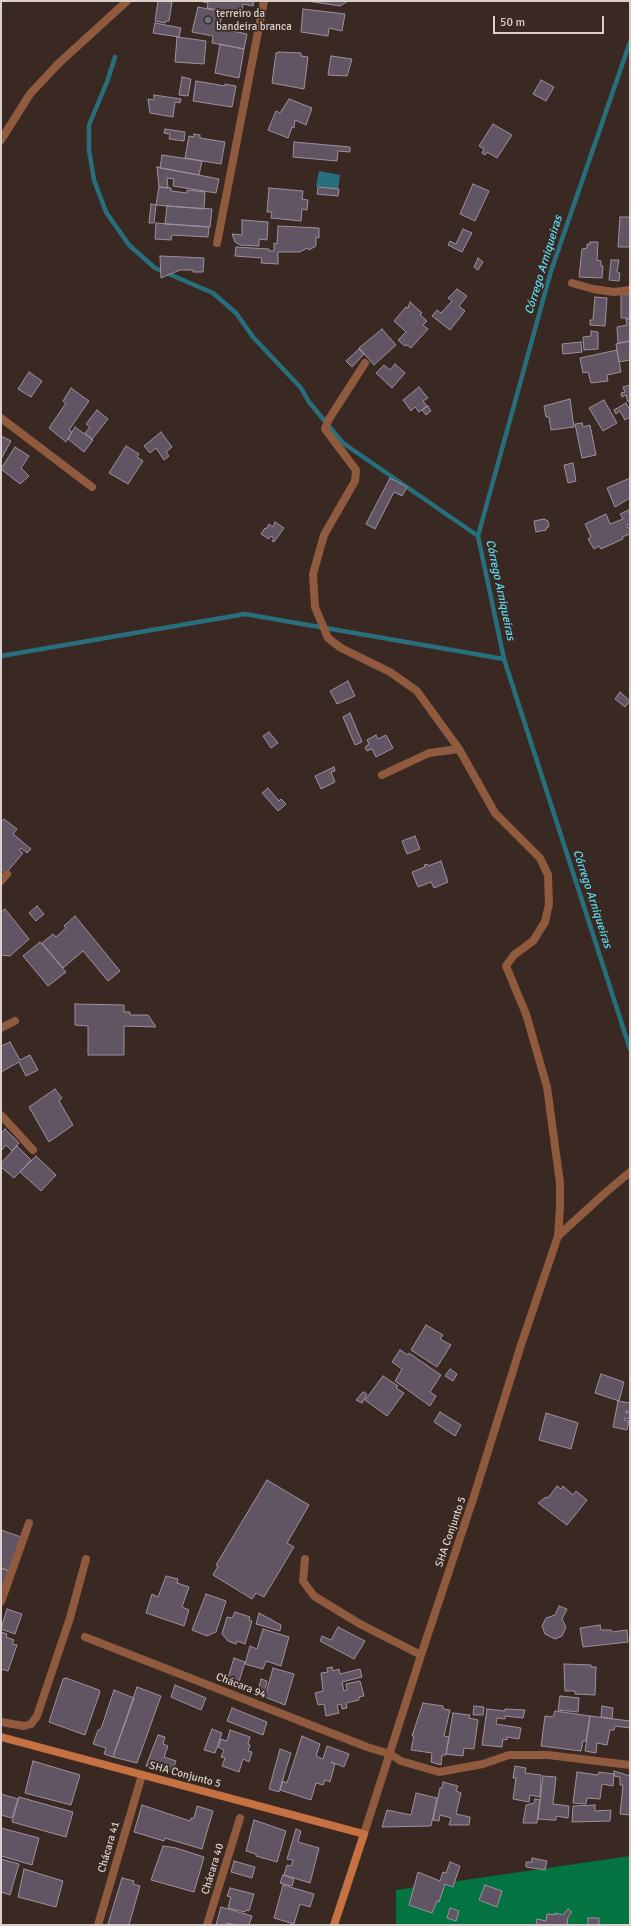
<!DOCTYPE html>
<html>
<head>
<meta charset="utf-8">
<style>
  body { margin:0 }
  #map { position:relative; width:631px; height:1926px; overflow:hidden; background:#3a2922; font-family:Signika,sans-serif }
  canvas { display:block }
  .frame { position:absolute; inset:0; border:2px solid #dbd0cb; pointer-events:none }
  .scale { position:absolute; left:493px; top:16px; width:111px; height:18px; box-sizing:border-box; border:2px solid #dbd0cb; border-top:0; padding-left:5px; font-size:12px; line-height:14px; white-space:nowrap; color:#dbd0cb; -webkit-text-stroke:3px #3a2922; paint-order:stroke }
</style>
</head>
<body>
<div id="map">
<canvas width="631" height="1926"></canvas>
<div class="frame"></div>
<div class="scale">50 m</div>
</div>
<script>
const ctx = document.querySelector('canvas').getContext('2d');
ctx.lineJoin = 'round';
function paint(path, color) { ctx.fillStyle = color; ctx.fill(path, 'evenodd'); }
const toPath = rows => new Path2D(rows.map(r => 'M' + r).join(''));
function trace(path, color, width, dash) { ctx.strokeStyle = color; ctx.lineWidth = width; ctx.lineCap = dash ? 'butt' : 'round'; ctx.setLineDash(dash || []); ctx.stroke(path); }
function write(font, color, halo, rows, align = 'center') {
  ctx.font = font + ' Signika,sans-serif'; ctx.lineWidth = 3.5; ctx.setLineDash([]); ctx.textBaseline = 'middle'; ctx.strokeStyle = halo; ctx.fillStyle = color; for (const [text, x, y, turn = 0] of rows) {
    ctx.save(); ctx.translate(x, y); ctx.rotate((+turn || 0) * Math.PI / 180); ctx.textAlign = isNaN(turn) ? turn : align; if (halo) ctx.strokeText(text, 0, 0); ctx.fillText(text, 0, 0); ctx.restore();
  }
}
const forest = toPath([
  [630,1856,630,1925,396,1925,396,1890]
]);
const water = toPath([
  [319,171,340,175,338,190,316,186]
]);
const stream = toPath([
  [630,42,551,271,478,536,504,659,630,1049],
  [115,57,107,82,89,125,89,150,94,180,106,212,129,245,155,268,213,293,236,313,253,337,301,388,309,402,343,443,478,536],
  [1,656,245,614,504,659]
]);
const building = toPath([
  [158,1,172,2,169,21,166,21,165,23,155,21,158,1],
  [199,1,254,1,253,6,243,4,242,14,207,8,208,3,199,1],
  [307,1,348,1,340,6,307,1],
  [198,7,223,12,219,28,247,34,244,49,212,43,213,36,192,32,198,7],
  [303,9,345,14,342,31,329,28,328,36,301,32,303,9],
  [155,23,181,28,179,37,153,33,155,23],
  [177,37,206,41,204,64,175,62,177,37],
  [220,44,244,49,239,78,215,73,220,44],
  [279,52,301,53,301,56,308,57,304,89,272,83,276,53,279,52],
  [331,56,352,59,347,76,328,75,331,56],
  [182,77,191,79,188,96,179,95,182,77],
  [541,80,554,87,546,101,533,94,541,80],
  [196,81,225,86,225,84,236,86,232,107,193,101,196,81],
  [154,95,181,99,180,103,175,102,173,117,150,113,148,99,154,100,154,95],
  [289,99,312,108,306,125,295,120,294,128,292,127,288,138,268,130,276,111,280,113,289,99],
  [493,124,512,135,497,158,487,152,485,155,482,153,484,149,479,146,493,124],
  [165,129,185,132,184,141,169,139,170,134,164,133,165,129],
  [194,134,200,135,200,138,225,142,221,164,185,158,189,136,194,137,194,134],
  [294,142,350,147,350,152,338,151,337,161,293,157,294,142],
  [162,155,202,161,199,175,160,168,162,155],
  [157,167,219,179,216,193,173,186,174,179,167,178,168,188,159,187,157,167],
  [473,184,489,191,475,221,460,214,473,184],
  [159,187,171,188,171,191,187,193,187,190,205,192,204,209,156,205,159,187],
  [318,187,339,189,338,196,317,194,318,187],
  [269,188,303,191,302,199,308,200,307,210,302,209,301,221,271,218,272,212,267,212,269,188],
  [151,204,156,205,154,223,149,223,151,204],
  [167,206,212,209,210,227,165,224,167,206],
  [620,217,630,217,630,247,618,247,620,217],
  [242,220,268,222,267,240,259,239,259,246,240,245,235,242,232,234,242,235,242,220],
  [156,223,209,227,208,237,172,235,171,240,155,239,156,223],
  [278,226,319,228,319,238,316,237,316,246,309,250,307,248,300,252,278,252,278,264,261,263,262,258,235,256,236,247,269,249,269,251,274,251,274,243,277,244,278,226],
  [463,229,472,233,462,252,448,245,450,241,456,244,463,229],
  [590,242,598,242,597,260,601,261,601,266,603,266,602,278,579,277,582,249,587,248,587,244,590,244,590,242],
  [160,256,204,258,203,272,193,272,193,270,180,270,161,278,160,256],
  [478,258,483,262,478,270,474,267,478,258],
  [611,260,619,260,617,272,620,273,619,281,609,280,611,260],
  [457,289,467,296,459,306,465,311,450,330,432,316,437,310,441,313,452,301,448,298,457,289],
  [621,294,630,294,630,318,621,318,621,294],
  [595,297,607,298,605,326,590,325,590,320,593,320,595,297],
  [410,302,422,313,420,315,427,321,423,325,428,329,411,348,407,345,405,346,398,340,406,332,394,321,406,307,408,308,410,302],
  [626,319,630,319,630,341,618,343,617,327,627,325,626,319],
  [382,329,396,345,374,365,359,348,382,329],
  [591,331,598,332,598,349,584,350,583,337,591,336,591,331],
  [630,341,630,360,619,362,616,344,630,341],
  [581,342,582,352,563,354,562,344,581,342],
  [359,349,364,354,352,367,346,361,359,349],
  [617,350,621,372,607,375,608,381,591,383,588,372,583,373,580,358,617,350],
  [395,364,405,373,392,388,376,373,384,365,390,370,395,364],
  [29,372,42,381,31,397,18,389,29,372],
  [630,385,630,401,628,402,626,395,622,397,621,393,625,392,623,387,630,385],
  [419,387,428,398,423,401,427,406,419,412,415,407,411,411,403,400,419,387],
  [71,388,89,401,69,430,72,432,66,442,49,428,66,403,63,401,71,388],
  [570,399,574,427,551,430,549,417,546,417,544,406,570,399],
  [604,400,617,423,603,431,589,408,604,400],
  [626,403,630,410,630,417,625,420,620,411,616,414,614,410,626,403],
  [428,406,431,411,426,415,422,410,428,406],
  [97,410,108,419,92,439,85,433,90,427,86,424,97,410],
  [582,423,583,427,590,425,596,455,582,458,575,424,582,423],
  [75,427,93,440,84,452,68,439,75,427],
  [161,432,172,447,166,452,169,456,164,460,156,448,150,453,144,446,161,432],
  [1,436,11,441,1,459,1,436],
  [126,446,139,454,137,457,143,461,128,484,109,473,126,446],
  [15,447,29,456,21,468,29,476,20,484,1,469,15,447],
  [573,463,576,481,568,483,564,465,573,463],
  [390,478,407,487,402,496,394,492,375,529,366,524,390,478],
  [630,478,630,498,615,507,607,488,630,478],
  [629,510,630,524,627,525,628,528,630,528,630,534,622,537,623,539,601,549,599,546,594,549,588,539,591,537,585,524,606,514,610,524,623,519,620,514,629,510],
  [544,519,548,521,549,527,547,527,546,530,536,532,534,521,544,519],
  [275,522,284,528,274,542,272,541,274,538,271,536,269,539,261,534,265,528,266,529,269,524,273,527,275,522],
  [348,681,355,696,337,704,330,691,348,681],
  [620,692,630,701,625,707,615,699,620,692],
  [350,713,362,742,355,745,343,717,350,713],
  [269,732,278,743,271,748,263,736,269,732],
  [376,735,378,739,386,735,393,748,376,757,372,749,367,751,365,747,369,744,367,740,376,735],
  [334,767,335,771,331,772,335,782,321,789,315,776,334,767],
  [268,788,279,801,281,799,286,804,278,811,262,793,268,788],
  [4,819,17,829,13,834,31,849,27,853,21,848,19,850,23,853,6,873,1,869,1,822,4,819],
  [415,836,420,849,407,854,402,841,415,836],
  [441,861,448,882,434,888,431,882,418,887,412,872,425,867,424,865,427,864,428,866,441,861],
  [37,906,44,914,36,921,29,913,37,906],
  [5,909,29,939,10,956,1,955,1,912,5,909],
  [75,916,120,971,108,981,83,951,63,968,42,943,53,934,56,937,66,928,64,926,75,916],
  [40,942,66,972,48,986,23,956,40,942],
  [75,1004,124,1005,124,1012,130,1012,130,1015,148,1015,156,1027,124,1026,124,1055,88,1055,88,1026,75,1025,75,1004],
  [10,1042,20,1060,30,1055,38,1070,26,1076,19,1062,1,1072,1,1046,10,1042],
  [55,1089,62,1098,59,1101,73,1125,49,1142,29,1107,55,1089],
  [5,1129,19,1143,12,1151,6,1145,1,1151,1,1133,5,1129],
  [17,1146,31,1160,14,1178,1,1167,1,1163,17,1146],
  [36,1156,56,1175,41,1191,20,1172,36,1156],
  [426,1325,443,1335,440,1339,451,1345,437,1367,411,1350,426,1325],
  [400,1350,408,1355,409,1353,441,1375,430,1392,436,1396,430,1406,395,1381,402,1369,392,1362,400,1350],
  [450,1369,457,1374,453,1381,445,1376,450,1369],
  [601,1374,624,1382,619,1401,595,1393,601,1374],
  [383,1376,398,1386,396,1388,404,1393,387,1416,365,1400,383,1376],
  [363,1392,367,1394,362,1403,356,1400,363,1392],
  [618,1401,630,1403,630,1412,626,1411,626,1413,630,1413,629,1419,625,1418,624,1420,629,1421,627,1430,613,1427,618,1401],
  [440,1412,461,1425,455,1436,434,1422,440,1412],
  [546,1413,578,1423,571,1449,539,1440,546,1413],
  [267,1480,309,1505,287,1543,294,1547,264,1597,256,1593,252,1599,213,1575,218,1566,216,1565,267,1480],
  [557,1486,561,1489,563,1486,573,1495,576,1491,587,1500,567,1525,538,1503,546,1497,548,1498,557,1486],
  [1,1530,21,1537,9,1571,1,1568,1,1530],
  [1,1568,9,1571,3,1590,1,1590,1,1568],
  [166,1576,178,1579,177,1583,189,1587,182,1607,189,1610,184,1626,146,1613,152,1594,158,1597,166,1576],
  [206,1594,226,1601,216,1632,207,1636,192,1630,206,1594],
  [559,1606,567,1609,562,1619,566,1627,562,1636,555,1639,545,1634,542,1626,546,1618,555,1615,559,1606],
  [7,1609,22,1614,15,1634,1,1629,7,1609],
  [235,1612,250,1617,249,1620,252,1621,245,1644,237,1641,236,1644,228,1641,222,1634,227,1617,232,1618,235,1612],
  [259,1613,281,1625,280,1631,256,1624,259,1613],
  [600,1625,601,1630,611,1630,612,1632,627,1630,628,1642,583,1647,580,1628,600,1625],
  [338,1627,365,1641,354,1659,320,1641,322,1636,331,1640,338,1627],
  [263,1629,289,1637,281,1666,266,1661,263,1669,245,1664,250,1646,257,1649,263,1629],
  [1,1632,7,1634,6,1637,14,1640,12,1644,17,1645,8,1671,1,1669,1,1632],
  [234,1658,245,1662,238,1685,227,1681,234,1658],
  [564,1664,591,1665,591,1667,596,1667,595,1695,575,1694,575,1691,565,1691,564,1664],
  [332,1667,333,1671,339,1669,340,1674,360,1669,362,1677,342,1682,344,1691,347,1690,346,1684,360,1681,364,1696,359,1697,359,1700,346,1703,347,1708,342,1709,341,1704,337,1705,339,1713,326,1716,324,1704,318,1705,315,1693,323,1691,321,1673,328,1672,327,1668,332,1667],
  [273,1668,294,1674,285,1705,265,1697,273,1668],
  [66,1678,99,1690,100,1692,85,1735,49,1722,63,1679,66,1678],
  [261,1679,267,1681,263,1697,260,1695,261,1692,258,1691,261,1679],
  [175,1685,206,1698,201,1710,171,1697,175,1685],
  [137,1687,161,1696,137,1763,113,1757,137,1687],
  [114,1690,134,1698,113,1757,104,1754,106,1748,93,1744,98,1730,101,1729,114,1690],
  [560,1696,579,1698,578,1712,558,1710,560,1696],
  [423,1703,443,1706,443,1709,450,1710,444,1736,449,1737,446,1755,442,1755,441,1765,431,1762,432,1753,411,1750,414,1736,412,1736,423,1703],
  [474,1706,484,1707,483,1715,473,1715,474,1706],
  [602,1706,613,1708,612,1719,601,1717,602,1706],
  [232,1708,267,1722,263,1735,227,1721,232,1708],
  [487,1709,505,1711,505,1709,525,1710,523,1718,505,1716,505,1719,497,1718,496,1724,521,1728,519,1739,507,1737,507,1740,503,1739,502,1747,482,1745,487,1709],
  [555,1711,590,1716,586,1741,583,1741,581,1751,541,1746,545,1716,553,1717,555,1711],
  [453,1713,470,1715,469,1718,478,1720,474,1749,464,1748,463,1756,446,1754,453,1713],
  [590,1716,630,1721,630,1728,615,1726,614,1730,610,1730,607,1745,597,1743,596,1753,585,1751,590,1716],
  [212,1729,222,1733,215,1753,204,1750,212,1729],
  [230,1730,250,1737,248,1744,250,1745,248,1751,252,1752,249,1762,243,1759,239,1772,222,1766,225,1758,221,1757,224,1750,218,1747,221,1739,227,1741,230,1730],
  [158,1735,165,1737,163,1744,168,1746,164,1757,176,1761,172,1772,146,1766,158,1735],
  [302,1736,320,1744,316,1756,323,1759,327,1746,349,1754,344,1767,331,1762,335,1764,330,1782,325,1780,323,1785,316,1783,311,1800,280,1790,283,1781,287,1783,302,1736],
  [280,1749,291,1753,279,1792,269,1789,280,1749],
  [33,1761,80,1775,71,1805,25,1793,33,1761],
  [515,1766,526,1768,525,1773,541,1775,540,1797,530,1795,529,1802,513,1799,516,1778,513,1778,515,1766],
  [614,1771,630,1776,630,1815,620,1814,623,1785,620,1785,620,1777,614,1776,614,1771],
  [577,1772,598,1775,599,1772,614,1774,613,1786,602,1784,600,1799,587,1798,586,1804,573,1803,577,1772],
  [543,1776,556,1777,553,1804,569,1806,568,1818,556,1816,556,1820,551,1820,538,1819,543,1776],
  [443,1782,458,1786,456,1791,461,1793,456,1814,470,1817,469,1825,449,1825,451,1818,440,1815,439,1821,433,1820,440,1788,442,1788,443,1782],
  [416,1793,437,1798,431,1826,382,1827,387,1810,411,1815,416,1793],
  [1,1794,18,1799,12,1818,1,1815,1,1794],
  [19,1797,73,1812,66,1837,12,1822,19,1797],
  [535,1799,540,1800,537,1823,523,1823,526,1805,534,1803,535,1799],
  [142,1805,190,1821,191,1818,194,1818,197,1806,213,1811,202,1849,165,1838,164,1841,134,1832,142,1805],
  [595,1805,595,1811,611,1810,610,1821,572,1822,573,1806,595,1805],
  [254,1820,286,1831,277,1862,256,1856,256,1854,246,1851,254,1820],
  [1,1828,39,1838,32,1865,1,1856,1,1828],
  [296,1829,301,1831,298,1842,319,1848,310,1883,284,1875,287,1865,291,1866,293,1860,287,1859,296,1829],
  [163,1846,176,1848,204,1857,194,1892,151,1880,163,1846],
  [532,1858,547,1861,545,1870,526,1867,526,1862,532,1862,532,1858],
  [1,1859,19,1864,10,1895,1,1892,1,1859],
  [234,1861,255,1867,252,1878,231,1872,234,1861],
  [450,1862,460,1866,453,1887,445,1884,439,1902,437,1901,432,1913,409,1905,418,1872,440,1881,443,1872,446,1873,450,1862],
  [24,1869,63,1881,56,1907,18,1897,24,1869],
  [283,1875,294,1879,292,1886,280,1883,283,1875],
  [122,1878,134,1881,133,1884,140,1886,129,1925,111,1925,108,1924,122,1878],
  [283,1885,314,1894,310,1907,300,1904,294,1924,274,1918,283,1885],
  [485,1885,502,1891,497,1907,479,1900,485,1885],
  [230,1888,254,1894,249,1911,246,1910,245,1912,228,1908,231,1897,227,1896,230,1888],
  [221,1907,252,1916,249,1925,237,1925,227,1923,227,1925,216,1925,221,1907],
  [450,1908,459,1911,456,1921,447,1918,450,1908],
  [568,1909,572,1912,568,1917,567,1925,536,1925,537,1919,546,1921,547,1914,555,1915,555,1913,563,1915,568,1909],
  [588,1918,599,1918,599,1925,588,1925,588,1918]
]);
const street = toPath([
  [1,140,30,94,58,64,127,1],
  [217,243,264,1],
  [572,283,593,289,614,292,630,290],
  [365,363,329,419,325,429,356,470,355,481,324,535,313,574,315,607,328,638,341,648,390,672,417,691,459,749],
  [1,418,92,487],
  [1,881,7,874],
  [1,1028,15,1021],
  [1,1115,33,1150],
  [558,1236,605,1193,630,1172],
  [305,1559,303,1581,314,1596,360,1624,421,1655],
  [1,1602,29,1523],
  [85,1637,367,1747,390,1754,401,1761,439,1772,483,1764,509,1755,548,1755,630,1765],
  [1,1722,24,1726,31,1724,37,1716,70,1618,86,1559],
  [364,1834,421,1655,475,1493,521,1345,558,1236,560,1207,560,1183,547,1087,526,1014,506,966,514,955,533,941,545,922,549,904,548,875,540,858,495,813,459,749,429,753,382,775],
  [98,1925,142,1775],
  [207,1925,240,1818]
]);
const secondary = toPath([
  [1,1737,364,1834,334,1925]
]);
const markers = [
  [208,20,4,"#6b7280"]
];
const poiNames = [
  ["terreiro da",216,14],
  ["bandeira branca",216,27]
];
const streetNames = [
  ["SHA Conjunto 5",451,1532,-71],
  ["Chácara 94",241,1686,21],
  ["SHA Conjunto 5",185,1775,15],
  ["Chácara 41",109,1847,-74],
  ["Chácara 40",213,1869,-73]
];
const waterNames = [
  ["Córrego Arniqueiras",544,265,-73],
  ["Córrego Arniqueiras",500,590,78],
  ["Córrego Arniqueiras",592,899,72]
];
paint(forest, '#037441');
paint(water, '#276f7c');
trace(stream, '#276f7c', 4.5);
paint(building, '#625563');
trace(building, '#9e909f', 1);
trace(street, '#8f5a3e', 8);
trace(secondary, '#c57142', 8);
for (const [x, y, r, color] of markers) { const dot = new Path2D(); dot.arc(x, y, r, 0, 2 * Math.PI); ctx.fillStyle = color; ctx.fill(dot); trace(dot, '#3a2922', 1.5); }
write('11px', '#dbd0cb', '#3a2922', poiNames, 'left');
write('11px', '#dbd0cb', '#3a2922', streetNames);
write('italic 12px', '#58dff7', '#3a2922', waterNames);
</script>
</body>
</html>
